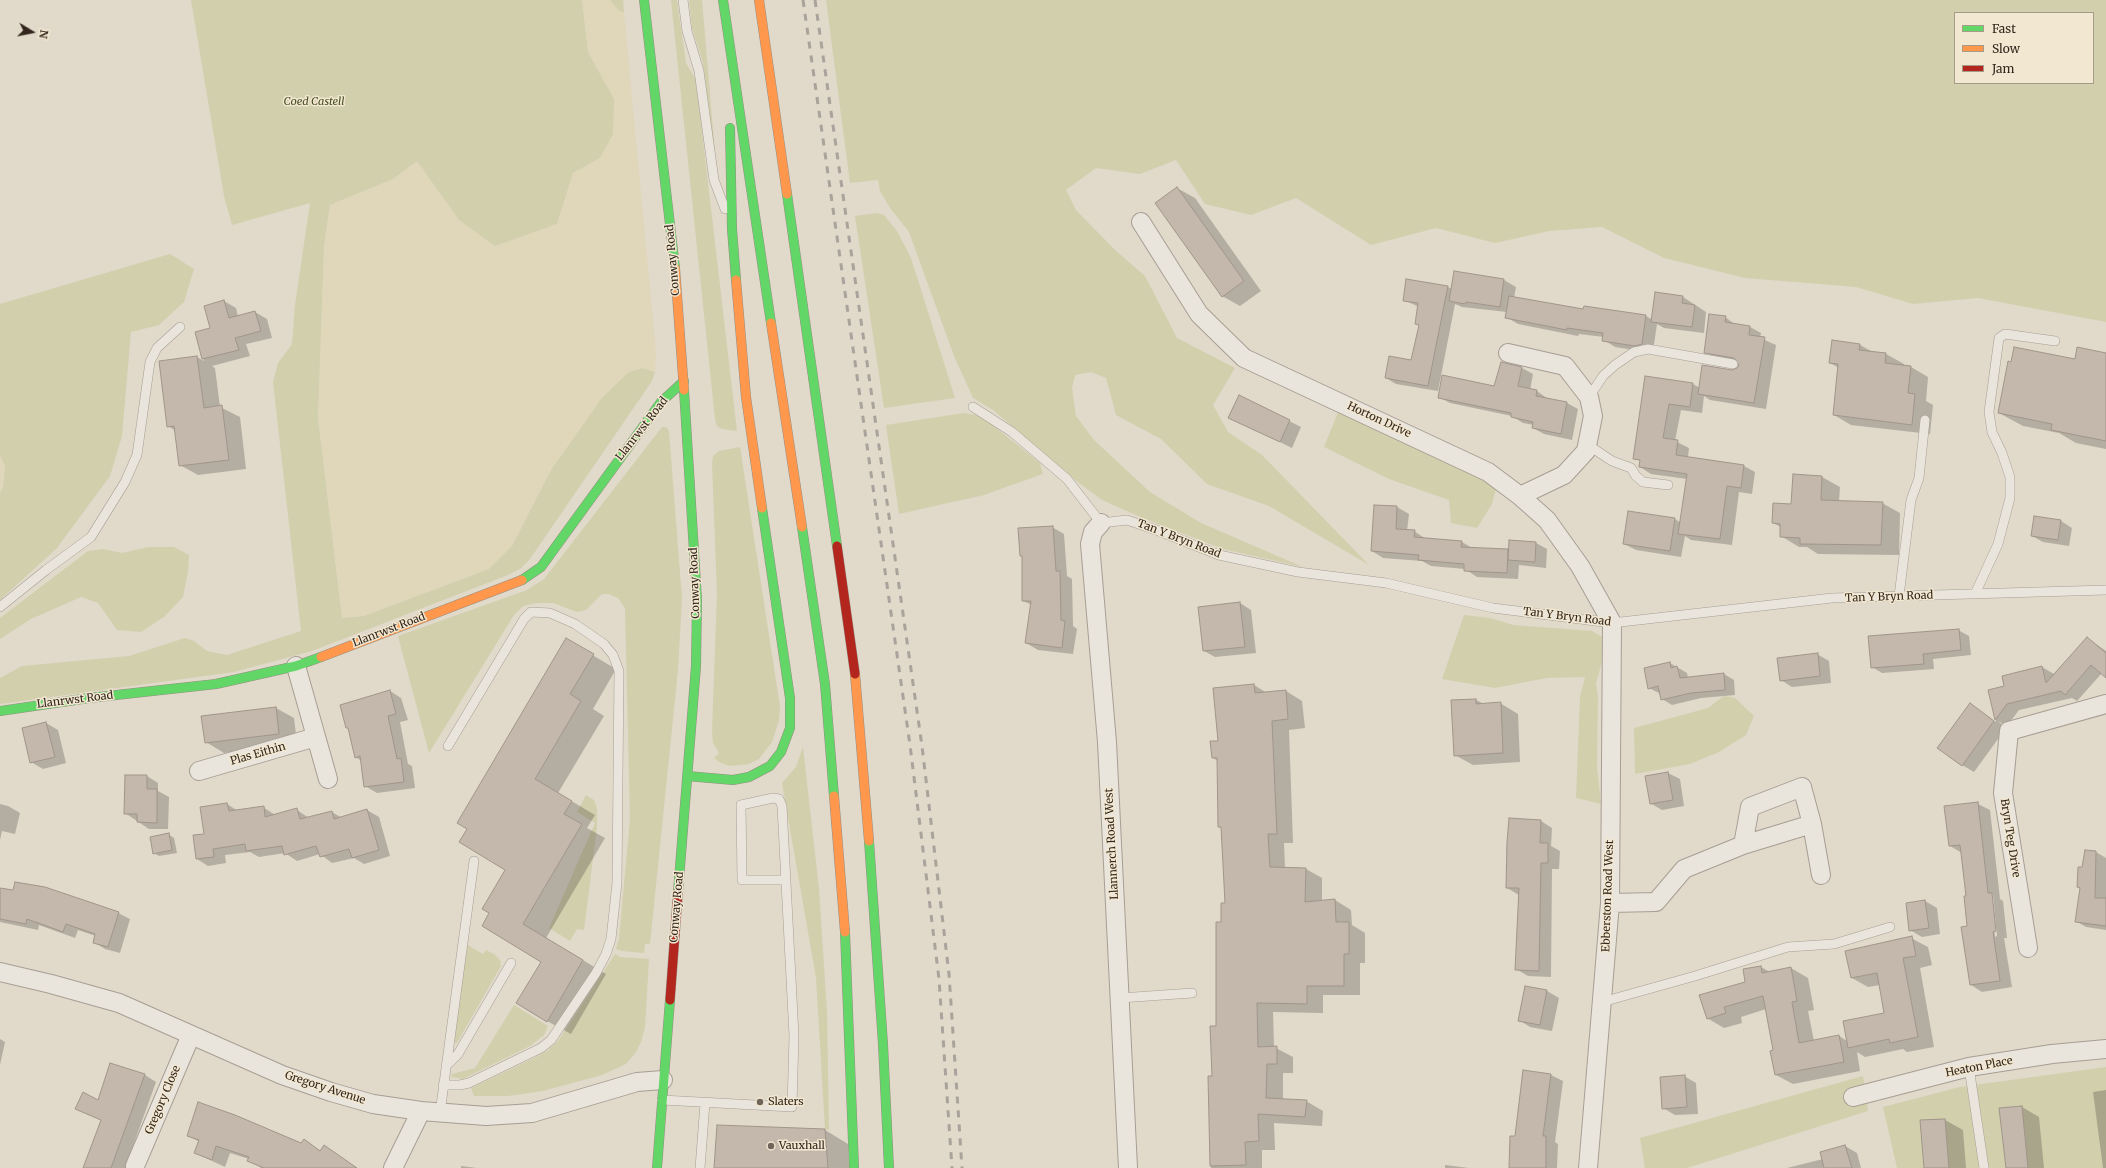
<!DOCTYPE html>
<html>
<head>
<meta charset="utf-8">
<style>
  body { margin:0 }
  #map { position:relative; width:2106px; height:1168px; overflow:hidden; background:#e1d9ca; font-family:Merriweather,serif }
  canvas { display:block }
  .legend { position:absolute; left:1954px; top:12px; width:140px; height:72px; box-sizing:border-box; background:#f2e7d0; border:1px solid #a69a88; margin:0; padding:5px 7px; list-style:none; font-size:12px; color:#33271d }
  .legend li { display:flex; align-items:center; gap:8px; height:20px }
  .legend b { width:20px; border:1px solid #a69a88 }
  .north { position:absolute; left:12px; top:12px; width:40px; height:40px; -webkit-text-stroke:3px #f2e7d0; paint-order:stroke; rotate:100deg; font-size:11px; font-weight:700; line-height:16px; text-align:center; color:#33271d }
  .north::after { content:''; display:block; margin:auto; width:14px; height:18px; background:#33271d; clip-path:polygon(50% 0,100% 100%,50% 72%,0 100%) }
</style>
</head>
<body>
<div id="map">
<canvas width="2106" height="1168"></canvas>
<ul class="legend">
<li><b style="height:5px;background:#63d668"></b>Fast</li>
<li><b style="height:5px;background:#ff974d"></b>Slow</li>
<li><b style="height:5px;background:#b3261e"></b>Jam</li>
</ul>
<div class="north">N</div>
</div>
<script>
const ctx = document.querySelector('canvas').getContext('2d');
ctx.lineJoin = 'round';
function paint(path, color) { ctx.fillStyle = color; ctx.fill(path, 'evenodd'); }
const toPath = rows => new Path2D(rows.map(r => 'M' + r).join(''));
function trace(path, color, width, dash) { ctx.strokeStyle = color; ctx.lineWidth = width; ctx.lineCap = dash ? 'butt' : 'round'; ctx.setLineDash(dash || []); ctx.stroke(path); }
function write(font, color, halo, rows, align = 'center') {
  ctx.font = font + ' Merriweather,serif'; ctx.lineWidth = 3; ctx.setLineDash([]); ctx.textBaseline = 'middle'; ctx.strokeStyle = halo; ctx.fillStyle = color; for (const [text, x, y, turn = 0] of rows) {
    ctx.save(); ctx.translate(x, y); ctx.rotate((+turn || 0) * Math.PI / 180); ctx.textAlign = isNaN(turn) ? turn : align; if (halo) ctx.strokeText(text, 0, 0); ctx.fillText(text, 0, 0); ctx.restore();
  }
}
const farmland = toPath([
  [582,0,610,0,619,11,624,12,656,352,655,372,642,368,551,470,512,546,489,569,364,616,342,618,318,418,324,245,330,205,393,179,417,161,459,220,557,224,573,173,600,158,614,99,588,52],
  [0,456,5,466,3,488,0,493]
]);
const green = toPath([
  [191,0,582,0,588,52,614,99,613,134,600,158,573,173,557,224,495,246,459,220,417,161,393,179,330,205,324,245,318,418,342,618,364,616,489,569,512,546,551,470,602,398,629,372,642,368,655,372,652,381,530,559,520,569,508,575,312,651,234,672,0,704,0,678,22,666,129,656,185,638,194,641,207,651,227,655,301,631,273,382,278,363,292,344,295,305,310,203,232,225,224,196],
  [610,0,623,0,624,12,619,11],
  [671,0,677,0,686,63,696,80,737,431,722,429,717,426,715,419],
  [689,0,702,0,716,165,703,63,692,28],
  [826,0,2106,0,2106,322,1978,298,1913,304,1856,287,1745,278,1664,258,1602,227,1549,231,1495,243,1436,228,1371,245,1296,198,1251,215,1205,204,1176,160,1140,174,1096,168,1066,190,1076,210,1115,250,1145,276,1177,338,1235,368,1213,405,1228,432,1262,455,1369,565,1269,506,1207,484,1161,439,1116,415,1106,378,1091,372,1075,375,1072,388,1076,416,1094,440,1150,492,1201,523,1303,567,1223,549,1145,519,1102,500,1079,483,993,410,973,398,954,356,909,232,890,208,880,191,878,180,850,183],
  [1955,13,2093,13,2093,83,1955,83],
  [878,213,884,215,897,231,911,258,955,398,884,408,855,216],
  [170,254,194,269,184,302,159,325,131,332,122,436,110,476,57,548,0,600,0,493,3,488,5,466,0,456,0,304],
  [1339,410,1497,485,1492,504,1477,528,1451,523,1449,500,1389,479,1324,447],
  [964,413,981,416,1040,463,1043,474,984,495,899,514,886,425],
  [662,427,666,427,669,431,682,598,678,670,650,944,645,944,644,953,622,951,616,949,619,939,630,819,625,608,618,598,609,594,602,594,586,610,577,612,553,603,537,603,523,606,514,615,429,753,398,636,527,590,544,579],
  [740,447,780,707,779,720,772,742,759,759,749,764,729,766,721,763,714,758,719,753,713,743,712,731,717,594,712,463,713,456,719,451],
  [148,547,174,547,189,555,188,572,183,597,164,617,141,632,117,630,98,603,81,597,31,619,0,639,0,618,88,551,103,549,122,553],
  [1464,615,1490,618,1513,625,1592,631,1602,637,1604,654,1596,684,1598,697,1597,767,1601,804,1576,798,1580,697,1585,677,1547,678,1495,688,1442,679],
  [1724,696,1735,698,1754,716,1746,735,1719,752,1690,764,1635,774,1634,728,1708,708],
  [803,747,819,889,827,1012,829,1130,825,1129,816,978,782,783,796,767],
  [586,795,594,800,597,808,597,827,584,930,577,929,570,941,549,928,595,823,577,812],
  [466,944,483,954,486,950,494,954,500,960,501,966,457,1043,452,1042],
  [615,954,620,957,649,959,645,1027,641,1042,636,1052,626,1064,602,1075,543,1091,508,1096,474,1096,471,1088,534,1058,547,1051,558,1041],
  [514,1005,548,1026,544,1035,530,1046,463,1079,451,1077,452,1074,475,1068],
  [2106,1067,2106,1168,1897,1168,1883,1107,1960,1087],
  [1863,1076,1868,1111,1687,1168,1645,1168,1640,1138]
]);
const shadow = toPath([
  [1177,188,1195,198,1261,291,1240,306,1222,296],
  [1455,272,1504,280,1516,287,1514,298,1584,311,1646,316,1653,320,1683,297,1706,312,1704,333,1664,328,1657,324,1653,351,1647,352,1615,347,1604,340,1604,337,1579,334,1578,336,1518,324,1506,317,1507,312,1462,307,1455,304,1438,391,1396,384,1386,378,1412,361,1420,325,1419,307,1404,300,1448,287,1452,289],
  [224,301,236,308,238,317,255,312,267,319,272,338,246,344,250,356,212,366,215,368,220,407,240,417,246,469,198,475,180,465,176,431,168,426,197,357,204,361,196,333,212,328],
  [1725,317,1736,325,1750,327,1761,333,1760,338,1776,345,1766,409,1710,400,1704,396,1702,413,1681,410,1675,441,1689,448,1688,457,1744,466,1755,472,1752,494,1739,492,1732,545,1691,540,1685,536,1681,557,1636,550,1624,544,1675,519,1681,523,1687,479,1651,474,1640,467,1640,461,1634,458,1646,377,1693,384,1700,388,1740,366,1740,363,1716,359,1705,352],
  [1860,345,1873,352,1886,354,1904,364,1904,366,1911,367,1928,377,1926,401,1933,405,1930,434,1851,425,1834,415,1839,368,1830,363],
  [2106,354,2106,449,2076,443,2059,433,2023,426,1999,413,2076,360],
  [1502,363,1522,368,1533,374,1530,390,1537,391,1548,399,1567,403,1578,409,1572,440,1544,434,1533,428,1534,425,1523,423,1512,416,1450,403,1439,397,1495,387],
  [1239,396,1301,427,1292,448,1229,417],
  [1822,477,1840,487,1839,501,1882,503,1900,513,1899,555,1818,554,1807,547,1799,547,1781,536,1781,527,1773,523],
  [1375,506,1397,507,1409,514,1407,531,1414,531,1426,539,1462,542,1472,548,1509,551,1536,543,1547,549,1546,568,1519,565,1518,579,1477,577,1465,569,1431,566,1422,561,1383,558,1372,551],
  [2061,521,2072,528,2069,546,2043,542,2032,536],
  [1052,527,1064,534,1067,576,1072,579,1073,626,1077,629,1073,654,1038,650,1026,643,1032,605,1023,601],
  [1240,603,1251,610,1256,653,1215,657,1204,651],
  [1958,630,1969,636,1971,655,1933,659,1934,669,1882,673,1872,667],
  [2087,638,2106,651,2106,676,2102,673,2077,701,2072,698,2019,710,2007,726,1998,721,2006,728,1974,772,1962,765,1970,704,1996,722,1989,691,2005,687,2042,667,2054,674],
  [567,640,616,669,593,709,604,716,558,793,595,815,587,828,605,838,546,938,606,974,571,1034,547,1021,542,961,491,913,507,869],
  [1817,654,1829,661,1831,683,1792,687,1781,680],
  [1670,663,1687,673,1688,678,1724,674,1734,680,1735,695,1701,698,1672,705,1662,699,1661,694,1649,688],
  [1254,685,1267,693,1286,691,1302,701,1305,728,1289,730,1293,843,1284,843,1285,868,1306,869,1322,878,1322,901,1335,900,1351,910,1352,925,1365,933,1365,963,1360,963,1360,995,1323,995,1323,1013,1273,1012,1274,1047,1293,1057,1293,1073,1283,1073,1283,1100,1306,1101,1323,1111,1322,1126,1274,1123,1275,1150,1262,1150,1262,1168,1211,1168,1209,1116,1217,1027,1222,923,1226,904,1222,828,1219,827,1218,761,1213,758,1219,741],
  [390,691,401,698,408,720,400,722,408,764,412,766,415,788,377,793,365,786,362,761,355,757,350,729,347,728],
  [1476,700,1484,704,1500,703,1518,714,1520,762,1473,765,1455,755],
  [276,708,294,718,297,743,224,753,206,742],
  [46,723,58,730,66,763,43,769,31,762],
  [1668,773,1680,779,1684,806,1662,810,1650,803,1646,777],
  [147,776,158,783,158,791,169,797,168,829,149,829,125,813],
  [0,804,8,806,20,813,15,834,2,831,0,840],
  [227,804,238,811,263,807,275,815,297,810,309,818,332,812,342,818,367,810,379,817,390,856,364,864,354,858,332,863,320,854,297,861,285,853,259,857,250,852,225,855,226,863,208,866,197,859,205,835],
  [1978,804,1990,810,2000,899,2003,901,2007,938,2004,938,2012,987,1982,992,1971,985,1967,897,1962,853,1950,846],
  [1991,894,1993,894,1997,936,1995,937],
  [1541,821,1552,828,1551,846,1560,851,1559,869,1552,869,1551,977,1528,976,1516,969,1519,895,1507,888],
  [168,834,174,838,177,853,159,856,154,853],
  [2096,852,2106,858,2106,930,2086,927,2076,921,2083,868],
  [0,889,118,913,130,919,120,953,105,949,94,942,96,936,78,930,75,938,39,925,38,930,0,922],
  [1925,901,1937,908,1940,934,1922,937,1910,930,1907,904],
  [1911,938,1928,947,1932,965,1920,968,1934,1047,1907,1052,1903,1049,1865,1057,1857,1052,1860,1071,1793,1084,1776,1075,1774,1051,1766,1009,1741,1017,1742,1023,1724,1028,1707,1018,1761,967,1770,972,1791,968,1808,978,1814,1010,1808,1011,1814,1041,1839,1036,1847,1041,1885,1014,1880,985,1868,987,1852,978],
  [1525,987,1547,991,1559,998,1552,1031,1530,1027,1519,1020],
  [0,1039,5,1042,0,1065],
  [111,1064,145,1075,156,1082,125,1168,84,1168,102,1121,77,1108,99,1101],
  [1524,1071,1551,1075,1563,1081,1555,1142,1558,1144,1557,1168,1520,1168],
  [1684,1076,1696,1083,1698,1114,1675,1115,1663,1108],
  [2106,1090,2106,1168,2103,1168,2093,1092],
  [2022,1107,2039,1117,2044,1168,2007,1168],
  [1945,1120,1963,1130,1966,1168,1925,1168,1921,1121],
  [825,1130,848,1144,849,1168,715,1168],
  [188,1136,302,1145,305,1141,321,1151,324,1147,357,1168,261,1168,249,1159,230,1153,225,1167,195,1153,200,1142],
  [1845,1146,1857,1153,1861,1168,1787,1168,1823,1159],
  [1445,1165,1469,1168,1445,1168],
  [461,1166,477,1168,461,1168]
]);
const building = toPath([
  [1177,187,1244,281,1222,297,1155,203,1177,187],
  [1454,271,1504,279,1500,307,1466,302,1465,304,1449,301,1454,271],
  [1406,279,1448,286,1428,386,1385,378,1389,356,1411,360,1419,325,1415,324,1418,303,1403,301,1406,279],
  [1655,292,1683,296,1682,303,1695,305,1692,327,1651,322,1655,292],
  [1509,296,1583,309,1584,306,1646,315,1642,344,1635,346,1602,341,1603,333,1567,328,1567,330,1505,318,1509,296],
  [224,300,229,318,255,311,261,331,235,338,239,350,202,359,195,332,210,328,204,306,224,300],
  [1709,314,1726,316,1725,322,1750,326,1749,335,1765,337,1754,403,1698,394,1702,365,1732,370,1737,368,1739,365,1734,358,1704,353,1709,314],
  [1832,340,1860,344,1859,350,1886,353,1885,363,1911,366,1908,393,1915,394,1912,425,1833,415,1838,364,1829,363,1832,340],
  [2014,347,2075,359,2077,347,2106,353,2106,441,2051,430,2052,424,1998,413,2008,361,2011,362,2014,347],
  [197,356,204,408,222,405,229,460,179,466,174,426,167,427,159,361,197,356],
  [1501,362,1522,367,1518,386,1537,390,1536,396,1567,402,1561,434,1532,428,1533,422,1511,417,1511,413,1438,398,1442,375,1494,386,1501,362],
  [1645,376,1693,383,1690,407,1669,404,1663,438,1678,440,1676,455,1744,465,1741,488,1727,486,1720,539,1678,534,1687,474,1639,467,1640,460,1633,459,1645,376],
  [1239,395,1290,420,1280,442,1228,418,1239,395],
  [1793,474,1822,476,1821,500,1883,502,1881,545,1800,544,1800,538,1780,537,1780,524,1772,523,1773,503,1791,504,1793,474],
  [1374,505,1397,506,1396,529,1415,530,1414,537,1462,541,1461,547,1508,549,1507,573,1464,571,1464,564,1418,560,1419,555,1371,551,1374,505],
  [1628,511,1675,518,1670,551,1623,544,1628,511],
  [2034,516,2061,520,2058,540,2031,536,2034,516],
  [1053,526,1056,571,1060,571,1061,620,1065,621,1062,648,1025,643,1031,601,1022,601,1022,556,1020,556,1018,528,1053,526],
  [1509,540,1536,542,1535,562,1508,560,1509,540],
  [1240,602,1245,647,1203,651,1198,607,1240,602],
  [1959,629,1961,650,1923,654,1924,664,1871,668,1868,636,1959,629],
  [2087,637,2106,653,2106,678,2091,665,2065,695,2061,691,2007,704,1995,720,1988,690,2004,686,2002,676,2042,666,2046,683,2087,637],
  [566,638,594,654,570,694,581,701,535,779,572,801,564,814,582,824,523,924,583,960,547,1022,516,1003,541,962,482,926,489,913,482,909,505,870,459,842,467,829,457,823,566,638],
  [1818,653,1820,676,1780,681,1777,658,1818,653],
  [1670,662,1671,668,1677,666,1680,678,1724,673,1725,690,1691,693,1661,700,1658,686,1648,689,1644,668,1670,662],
  [1254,684,1255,693,1286,690,1288,719,1272,721,1277,834,1268,834,1270,867,1306,868,1305,902,1335,899,1336,922,1349,922,1349,954,1344,954,1344,986,1307,986,1307,1004,1257,1003,1258,1047,1277,1046,1277,1064,1267,1064,1266,1098,1307,1100,1305,1117,1258,1114,1259,1141,1245,1142,1246,1165,1210,1166,1208,1076,1212,1076,1210,1026,1216,1026,1216,922,1221,922,1221,903,1225,903,1221,827,1218,827,1217,758,1212,758,1210,741,1218,741,1213,688,1254,684],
  [390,690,396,714,388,716,397,759,401,758,404,782,364,787,360,756,355,758,348,728,346,728,340,705,390,690],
  [1476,699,1476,704,1501,702,1503,753,1454,756,1451,700,1476,699],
  [1970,703,1994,721,1962,766,1937,748,1970,703],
  [276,707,279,734,205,743,201,716,276,707],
  [46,722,55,757,30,763,22,728,46,722],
  [1668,772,1673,800,1650,804,1645,776,1668,772],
  [125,775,147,775,147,789,157,789,157,823,137,822,137,814,124,814,125,775],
  [1978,802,1988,893,1992,893,1996,931,1993,932,2000,981,1970,985,1961,927,1967,926,1964,896,1966,896,1960,845,1949,846,1944,806,1978,802],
  [227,803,229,811,264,806,265,817,297,808,300,819,332,811,334,819,367,809,379,850,352,858,349,849,320,857,316,846,284,855,282,846,246,851,245,844,213,849,214,857,196,859,193,835,204,834,200,807,227,803],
  [1509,818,1541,820,1540,843,1548,843,1548,863,1541,863,1539,971,1515,970,1519,888,1506,888,1507,842,1509,818],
  [169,833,172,850,153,854,150,837,169,833],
  [2085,850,2096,851,2095,898,2106,898,2106,926,2075,922,2080,888,2077,887,2078,867,2082,867,2085,850],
  [15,882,45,887,119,912,108,947,93,943,95,934,66,924,63,932,27,919,26,924,0,919,0,888,13,890,15,882],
  [1925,900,1929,928,1909,931,1906,903,1925,900],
  [1912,936,1916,956,1903,958,1918,1037,1890,1043,1889,1039,1848,1048,1843,1021,1884,1013,1877,973,1851,978,1845,951,1912,936],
  [1761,966,1762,973,1791,967,1797,1001,1792,1002,1799,1043,1839,1035,1844,1062,1775,1075,1770,1051,1773,1050,1763,996,1724,1007,1726,1013,1707,1019,1699,995,1745,982,1743,969,1761,966],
  [1525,986,1547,990,1540,1025,1518,1021,1525,986],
  [110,1063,145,1074,111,1168,83,1168,101,1120,75,1109,83,1092,98,1100,110,1063],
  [1523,1070,1551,1074,1543,1136,1546,1136,1546,1168,1509,1168,1510,1136,1515,1136,1523,1070],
  [1685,1075,1687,1107,1662,1109,1660,1077,1685,1075],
  [198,1102,235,1115,301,1143,304,1139,320,1151,324,1145,357,1168,264,1168,247,1161,249,1157,216,1146,212,1160,194,1153,199,1140,187,1136,198,1102],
  [2022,1106,2028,1168,2006,1168,1999,1108,2022,1106],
  [1945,1119,1949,1168,1924,1168,1920,1120,1945,1119],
  [717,1125,825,1129,828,1168,714,1168,717,1125],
  [1845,1145,1852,1168,1824,1168,1820,1152,1845,1145]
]);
const lane = toPath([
  [683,0,687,31,699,71,714,180,725,209],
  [1589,397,1603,376,1615,365,1634,352,1648,349,1733,364],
  [973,407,1012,432,1067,479,1101,523,1127,520,1159,531,1219,555,1298,572,1386,583,1493,608,1612,623,1832,598,2106,590],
  [1588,445,1612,461,1631,468,1636,476,1643,482,1668,485],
  [1975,594,1998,544,2010,498,2010,477,2002,453,1992,432,1989,412,1999,338,2005,334,2055,341],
  [1899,596,1911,500,1919,478,1925,420],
  [0,607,46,570,91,537,125,482,137,455,150,362,157,348,180,327],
  [1120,998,1192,993],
  [1602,1002,1695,976,1788,947,1834,944,1890,927],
  [446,1066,458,1054,511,963],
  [1969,1067,1984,1168],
  [443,1085,460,1085,469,1083,541,1048,551,1040,596,973,606,954,611,939,617,883,619,671,613,655,604,644,575,624,550,613,531,612,524,619,448,746],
  [662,1100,792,1107,794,1036,782,806,779,799,773,798,741,805,742,880,785,880],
  [440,1113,474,861],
  [700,1168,705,1103]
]);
const street = toPath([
  [1141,222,1199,314,1244,358,1488,472,1520,496,1547,520,1580,566,1612,623,1610,903,1588,1168],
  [1508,353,1565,366,1589,397,1593,416,1586,451,1564,475,1520,496],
  [1101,523,1093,532,1090,544,1107,742,1128,1168],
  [296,666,328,779],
  [199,771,316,737],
  [1812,824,1743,845,1750,807,1802,787,1812,824,1821,875],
  [1610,903,1656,902,1684,869,1743,845],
  [2028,948,2003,793,2009,731,2106,704],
  [0,972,51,984,119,1003,282,1075,331,1092,373,1104,421,1111,486,1116,532,1113,637,1082,663,1080],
  [1853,1097,1969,1067,2052,1054,2106,1049],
  [135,1166,191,1035],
  [393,1168,421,1111]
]);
const fast = toPath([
  [644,0,675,268],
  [723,0,771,323],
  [730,128,732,229,736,280],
  [787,194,837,546],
  [802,527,825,684,834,796],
  [522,580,541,567,661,402,684,381],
  [0,711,89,698,216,684,296,666,321,657],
  [687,776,733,780,749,777,770,766,781,752,790,728,790,698,762,508],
  [869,841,883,1044,889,1168],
  [678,892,696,666,697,600,684,390],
  [845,932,854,1168],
  [657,1168,670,1000]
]);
const slow = toPath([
  [759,0,787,194],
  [675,268,684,390],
  [736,280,746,397,762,508],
  [771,323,802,527],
  [321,657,522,580],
  [855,674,869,841],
  [834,796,845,932]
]);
const jam = toPath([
  [837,546,855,674],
  [670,1000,678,892]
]);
const rail = toPath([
  [803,0,910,745,939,979,952,1168],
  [815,0,922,746,949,974,962,1168]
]);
const markers = [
  [760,1102,4,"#70655a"],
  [771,1146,4,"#70655a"]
];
const parkNames = [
  ["Coed Castell",314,102]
];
const streetNames = [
  ["Conway Road",673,260,-95],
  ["Horton Drive",1379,420,25],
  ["Llanrwst Road",642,429,-52],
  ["Tan Y Bryn Road",1179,539,21],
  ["Conway Road",695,583,-92],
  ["Tan Y Bryn Road",1889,597,-2],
  ["Tan Y Bryn Road",1567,617,7],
  ["Llanrwst Road",389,630,-21],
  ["Llanrwst Road",75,700,-7],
  ["Plas Eithin",258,754,-16],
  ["Bryn Teg Drive",2010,838,81],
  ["Llannerch Road West",1112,844,-93],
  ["Ebberston Road West",1608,896,-88],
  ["Conway Road",677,907,-85],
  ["Heaton Place",1979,1067,-11],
  ["Gregory Avenue",325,1088,18],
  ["Gregory Close",163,1100,-67]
];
const poiNames = [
  ["Slaters",768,1102],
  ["Vauxhall",779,1146]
];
paint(farmland, '#e0d7bb');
paint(green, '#d2cfad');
paint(shadow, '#0003');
paint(building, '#c4b7ac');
trace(building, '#a1958a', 1);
trace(lane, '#a69e94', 10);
trace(street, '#a69e94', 20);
trace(fast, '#958e84', 10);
trace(slow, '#958e84', 10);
trace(jam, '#958e84', 10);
trace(lane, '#eae5dc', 9);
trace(street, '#eae5dc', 18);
trace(fast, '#63d668', 9);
trace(slow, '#ff974d', 9);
trace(jam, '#b3261e', 9);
trace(rail, '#a9a39c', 3, [7, 7]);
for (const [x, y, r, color] of markers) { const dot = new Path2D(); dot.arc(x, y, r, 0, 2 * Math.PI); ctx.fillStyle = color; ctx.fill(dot); trace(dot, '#f2e7d0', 1.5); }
write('italic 11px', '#464e25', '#f2e7d0', parkNames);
write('11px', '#33271d', '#f2e7d0', streetNames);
write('11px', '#33271d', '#f2e7d0', poiNames, 'left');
</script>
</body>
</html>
